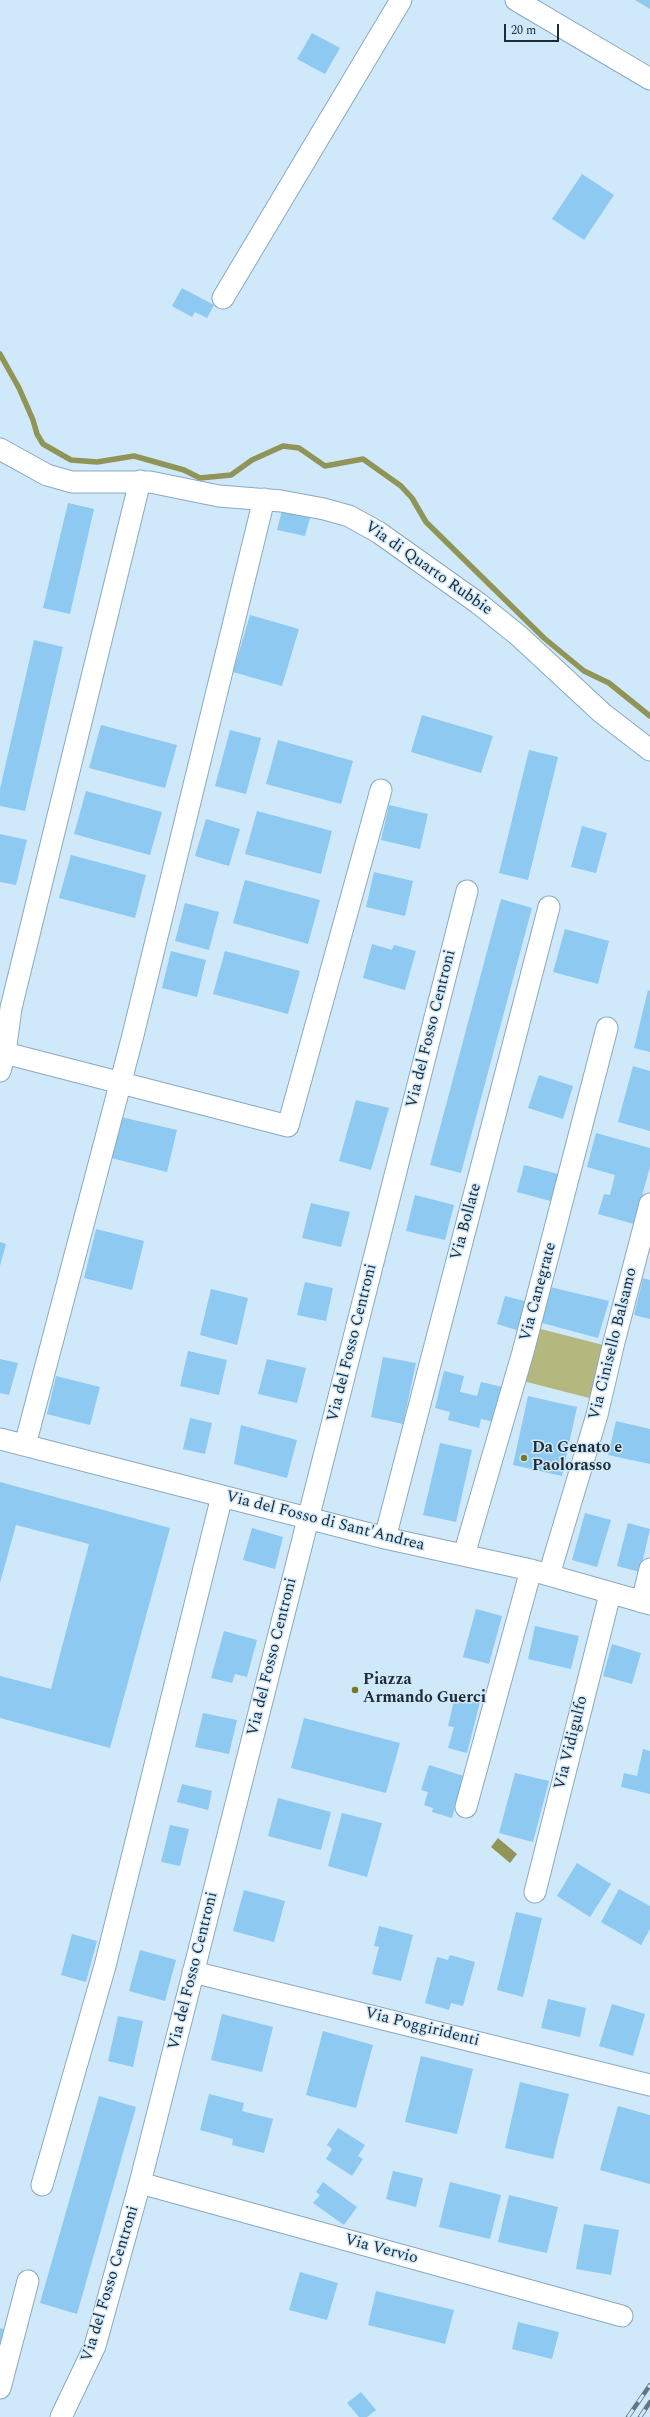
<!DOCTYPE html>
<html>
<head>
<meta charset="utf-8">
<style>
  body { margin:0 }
  #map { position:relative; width:650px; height:2417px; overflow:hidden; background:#cfe9fb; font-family:Spectral,serif }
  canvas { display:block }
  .scale { position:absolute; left:504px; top:24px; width:55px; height:18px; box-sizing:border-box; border:2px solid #202c35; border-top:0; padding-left:5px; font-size:12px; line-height:14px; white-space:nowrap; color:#202c35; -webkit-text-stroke:3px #cfe9fb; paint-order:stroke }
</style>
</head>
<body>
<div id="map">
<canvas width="650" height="2417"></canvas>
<div class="scale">20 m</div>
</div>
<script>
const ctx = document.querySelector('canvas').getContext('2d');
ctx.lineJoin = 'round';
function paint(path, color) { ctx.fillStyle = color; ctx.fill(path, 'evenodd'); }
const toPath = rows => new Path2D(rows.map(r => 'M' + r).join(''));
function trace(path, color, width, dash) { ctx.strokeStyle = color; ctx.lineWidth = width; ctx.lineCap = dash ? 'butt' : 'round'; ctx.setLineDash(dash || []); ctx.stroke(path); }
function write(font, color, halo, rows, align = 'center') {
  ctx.font = font + ' Spectral,serif'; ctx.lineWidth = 3; ctx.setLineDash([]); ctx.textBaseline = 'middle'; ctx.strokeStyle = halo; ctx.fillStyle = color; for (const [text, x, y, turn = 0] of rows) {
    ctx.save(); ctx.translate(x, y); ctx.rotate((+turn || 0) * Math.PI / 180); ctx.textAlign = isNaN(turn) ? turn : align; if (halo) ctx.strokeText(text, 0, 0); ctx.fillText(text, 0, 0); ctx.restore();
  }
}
const green = toPath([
  [537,1328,607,1346,593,1399,523,1381]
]);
const water = toPath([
  [498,1838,517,1854,510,1863,491,1847]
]);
const stream = toPath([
  [0,354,19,388,33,420,37,434,43,444,71,460,97,462,134,456,184,470,200,478,231,475,252,460,283,446,299,448,325,466,363,459,401,486,412,498,426,522,544,638,584,671,609,683,650,716]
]);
const building = toPath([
  [635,0,650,0,650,9],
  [312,33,340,48,325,74,297,59],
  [582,174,614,195,584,240,552,219],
  [182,288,214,305,207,318,195,312,192,317,172,306],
  [68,503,94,509,70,614,43,608],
  [283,507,311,514,305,536,277,530],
  [250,615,299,629,282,686,233,672],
  [34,640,63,647,25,811,0,806,0,789],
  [422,715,493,736,481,773,411,752],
  [101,725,177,745,165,788,89,768],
  [230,730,261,738,246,794,215,786],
  [278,740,353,761,341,804,266,784],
  [529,750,558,757,528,880,499,873],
  [86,791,162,812,150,855,74,834],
  [389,805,428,814,420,849,381,840],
  [257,811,332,831,321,874,245,854],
  [206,819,240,829,229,866,195,856],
  [582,826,607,833,596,873,571,867],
  [0,834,27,840,16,885,0,882],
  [71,855,146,875,135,918,59,898],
  [374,872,413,881,405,916,366,907],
  [245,880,320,900,308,944,233,923],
  [501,899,532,908,461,1173,430,1165],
  [185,903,219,912,209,950,175,941],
  [565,929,609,941,598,984,553,972],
  [372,944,392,950,394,945,416,951,405,990,363,978],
  [171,951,206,960,197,997,162,988],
  [225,951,300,971,288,1014,213,994],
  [648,990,650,991,650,1052,634,1048],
  [633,1066,650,1071,650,1131,618,1122],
  [539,1075,573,1086,563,1119,528,1108],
  [356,1100,389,1108,371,1170,339,1161],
  [121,1117,177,1130,167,1172,111,1158],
  [596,1133,650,1148,650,1167,634,1224,598,1214,604,1194,610,1195,615,1175,587,1167],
  [524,1165,562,1175,554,1202,517,1192],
  [415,1195,454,1205,445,1240,406,1231],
  [311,1203,350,1212,341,1247,302,1238],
  [96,1229,144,1241,132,1290,84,1278],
  [0,1242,6,1244,0,1266],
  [643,1278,650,1280,650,1319,634,1315],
  [305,1282,333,1288,326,1321,297,1315],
  [550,1287,609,1301,598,1338,542,1323],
  [211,1289,248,1298,237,1345,200,1335],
  [505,1296,528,1302,520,1331,497,1324],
  [188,1351,227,1360,219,1395,180,1386],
  [383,1357,416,1363,403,1424,371,1417],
  [0,1359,18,1363,9,1395,0,1393],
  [267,1359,306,1368,297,1403,258,1394],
  [444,1371,464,1376,460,1392,477,1396,481,1382,503,1387,494,1422,481,1419,479,1428,448,1420,450,1412,435,1408],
  [56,1376,100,1387,90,1425,47,1414],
  [528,1396,577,1407,562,1476,513,1465],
  [190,1418,212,1423,205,1454,183,1449],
  [616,1421,650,1429,650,1464,608,1455],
  [241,1425,297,1440,287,1478,234,1464],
  [440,1443,472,1450,456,1522,423,1515],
  [0,1482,170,1528,110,1748,0,1718,0,1676,51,1689,89,1544,16,1525,0,1583],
  [585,1513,611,1520,597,1567,572,1560],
  [628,1523,650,1529,640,1572,617,1566],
  [252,1528,283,1537,275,1569,243,1560],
  [476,1609,502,1616,489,1664,463,1657],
  [535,1626,579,1636,571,1669,528,1659],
  [224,1631,257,1640,247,1677,235,1674,232,1683,211,1678],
  [612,1644,641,1653,632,1684,603,1676],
  [455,1696,480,1702,467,1753,448,1748,454,1727,448,1726],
  [203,1713,237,1720,229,1754,195,1747],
  [304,1718,400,1743,386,1793,291,1768],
  [643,1749,650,1751,650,1794,621,1787,624,1773,637,1776],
  [429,1765,464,1776,452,1818,432,1812,433,1808,424,1805,428,1792,421,1790],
  [515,1773,549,1781,533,1842,499,1833],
  [182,1784,212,1791,208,1810,177,1802],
  [278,1798,331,1812,321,1850,268,1836],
  [342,1813,382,1823,367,1877,328,1866],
  [170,1825,189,1829,180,1866,161,1862],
  [577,1863,611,1884,590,1917,557,1896],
  [619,1889,650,1906,650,1929,641,1945,601,1922],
  [244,1890,285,1901,274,1942,233,1931],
  [516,1912,542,1918,523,1997,497,1990],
  [379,1926,413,1935,401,1981,372,1974,379,1947,374,1946],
  [72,1934,97,1941,86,1982,61,1975],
  [140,1950,176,1960,165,2001,129,1991],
  [450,1955,475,1962,463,2006,451,2003,449,2010,425,2003,437,1957,448,1960],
  [548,1999,586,2008,580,2037,541,2028],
  [612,2004,645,2014,633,2056,599,2046],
  [222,2014,273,2027,262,2072,211,2060],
  [118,2016,143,2021,133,2067,108,2061],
  [323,2031,373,2045,356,2108,306,2095],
  [421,2056,473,2069,457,2134,405,2122],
  [520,2082,569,2094,553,2159,505,2148],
  [209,2094,244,2103,242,2111,273,2119,264,2153,232,2145,233,2139,200,2130],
  [99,2096,136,2107,77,2314,40,2303],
  [618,2106,650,2115,650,2184,600,2170],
  [338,2128,365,2145,358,2156,363,2159,352,2176,326,2159,332,2149,327,2145],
  [393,2171,423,2178,416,2207,386,2199],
  [323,2182,357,2207,344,2225,313,2203,320,2195,316,2192],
  [450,2182,501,2195,490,2239,439,2227],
  [509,2195,558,2207,547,2253,498,2242],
  [584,2224,619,2230,611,2275,576,2269],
  [300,2272,338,2283,327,2320,289,2310],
  [376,2291,454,2310,445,2344,368,2325],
  [518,2322,559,2332,552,2359,512,2349],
  [0,2328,10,2331,0,2362],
  [361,2392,376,2410,367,2417,359,2417,347,2403]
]);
const minor = toPath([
  [516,0,650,79],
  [223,298,401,0],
  [0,449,47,475,72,482,150,482,219,496,281,501,324,509,349,516,378,532,478,603,519,636,602,713,650,750],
  [140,481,11,1008,5,1053,288,1126,381,790],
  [0,1071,5,1053],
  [0,1439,385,1538,531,1570,650,1604],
  [25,1445,132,1039,264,499],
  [385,1538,549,907],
  [464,1555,523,1352,607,1028],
  [549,1575,597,1415,614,1342,650,1204],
  [642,1602,650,1569],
  [466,1807,531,1570],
  [535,1892,610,1594],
  [193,1972,650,2085],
  [140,2183,622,2316],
  [42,2185,105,1966,222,1496],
  [0,2388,28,2281],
  [61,2417,95,2346,140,2183,467,891]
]);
const rail = toPath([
  [628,2417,650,2385],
  [640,2417,650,2402]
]);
const markers = [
  [524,1458,4,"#757820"],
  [355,1690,4,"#757820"]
];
const streetNames = [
  ["Via di Quarto Rubbie",428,569,35],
  ["Via del Fosso Centroni",432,1029,-76],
  ["Via Bollate",467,1222,-75],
  ["Via Canegrate",539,1292,-75],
  ["Via del Fosso Centroni",353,1343,-76],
  ["Via Cinisello Balsamo",614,1344,-76],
  ["Via del Fosso di Sant'Andrea",325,1522,14],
  ["Via del Fosso Centroni",273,1657,-76],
  ["Via Vidigulfo",572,1743,-76],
  ["Via del Fosso Centroni",194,1971,-76],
  ["Via Poggiridenti",422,2028,14],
  ["Via Vervio",381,2250,15],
  ["Via del Fosso Centroni",111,2284,-73]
];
const poiNames = [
  ["Da Genato e",532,1449],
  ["Paolorasso",532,1467],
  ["Piazza",363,1681],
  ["Armando Guerci",363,1699]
];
paint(green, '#b4b87f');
paint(water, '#919457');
trace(stream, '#919457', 5.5);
paint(building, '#8dc9f1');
trace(minor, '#8aa9bf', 23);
trace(minor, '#fff', 21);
trace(rail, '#657683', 4.5);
trace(rail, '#cfe9fb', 3, [9]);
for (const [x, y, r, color] of markers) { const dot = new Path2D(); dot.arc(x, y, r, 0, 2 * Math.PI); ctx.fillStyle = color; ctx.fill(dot); trace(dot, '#cfe9fb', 1.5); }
write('16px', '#202c35', '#cfe9fb', streetNames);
write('bold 16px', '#202c35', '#cfe9fb', poiNames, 'left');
</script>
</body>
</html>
